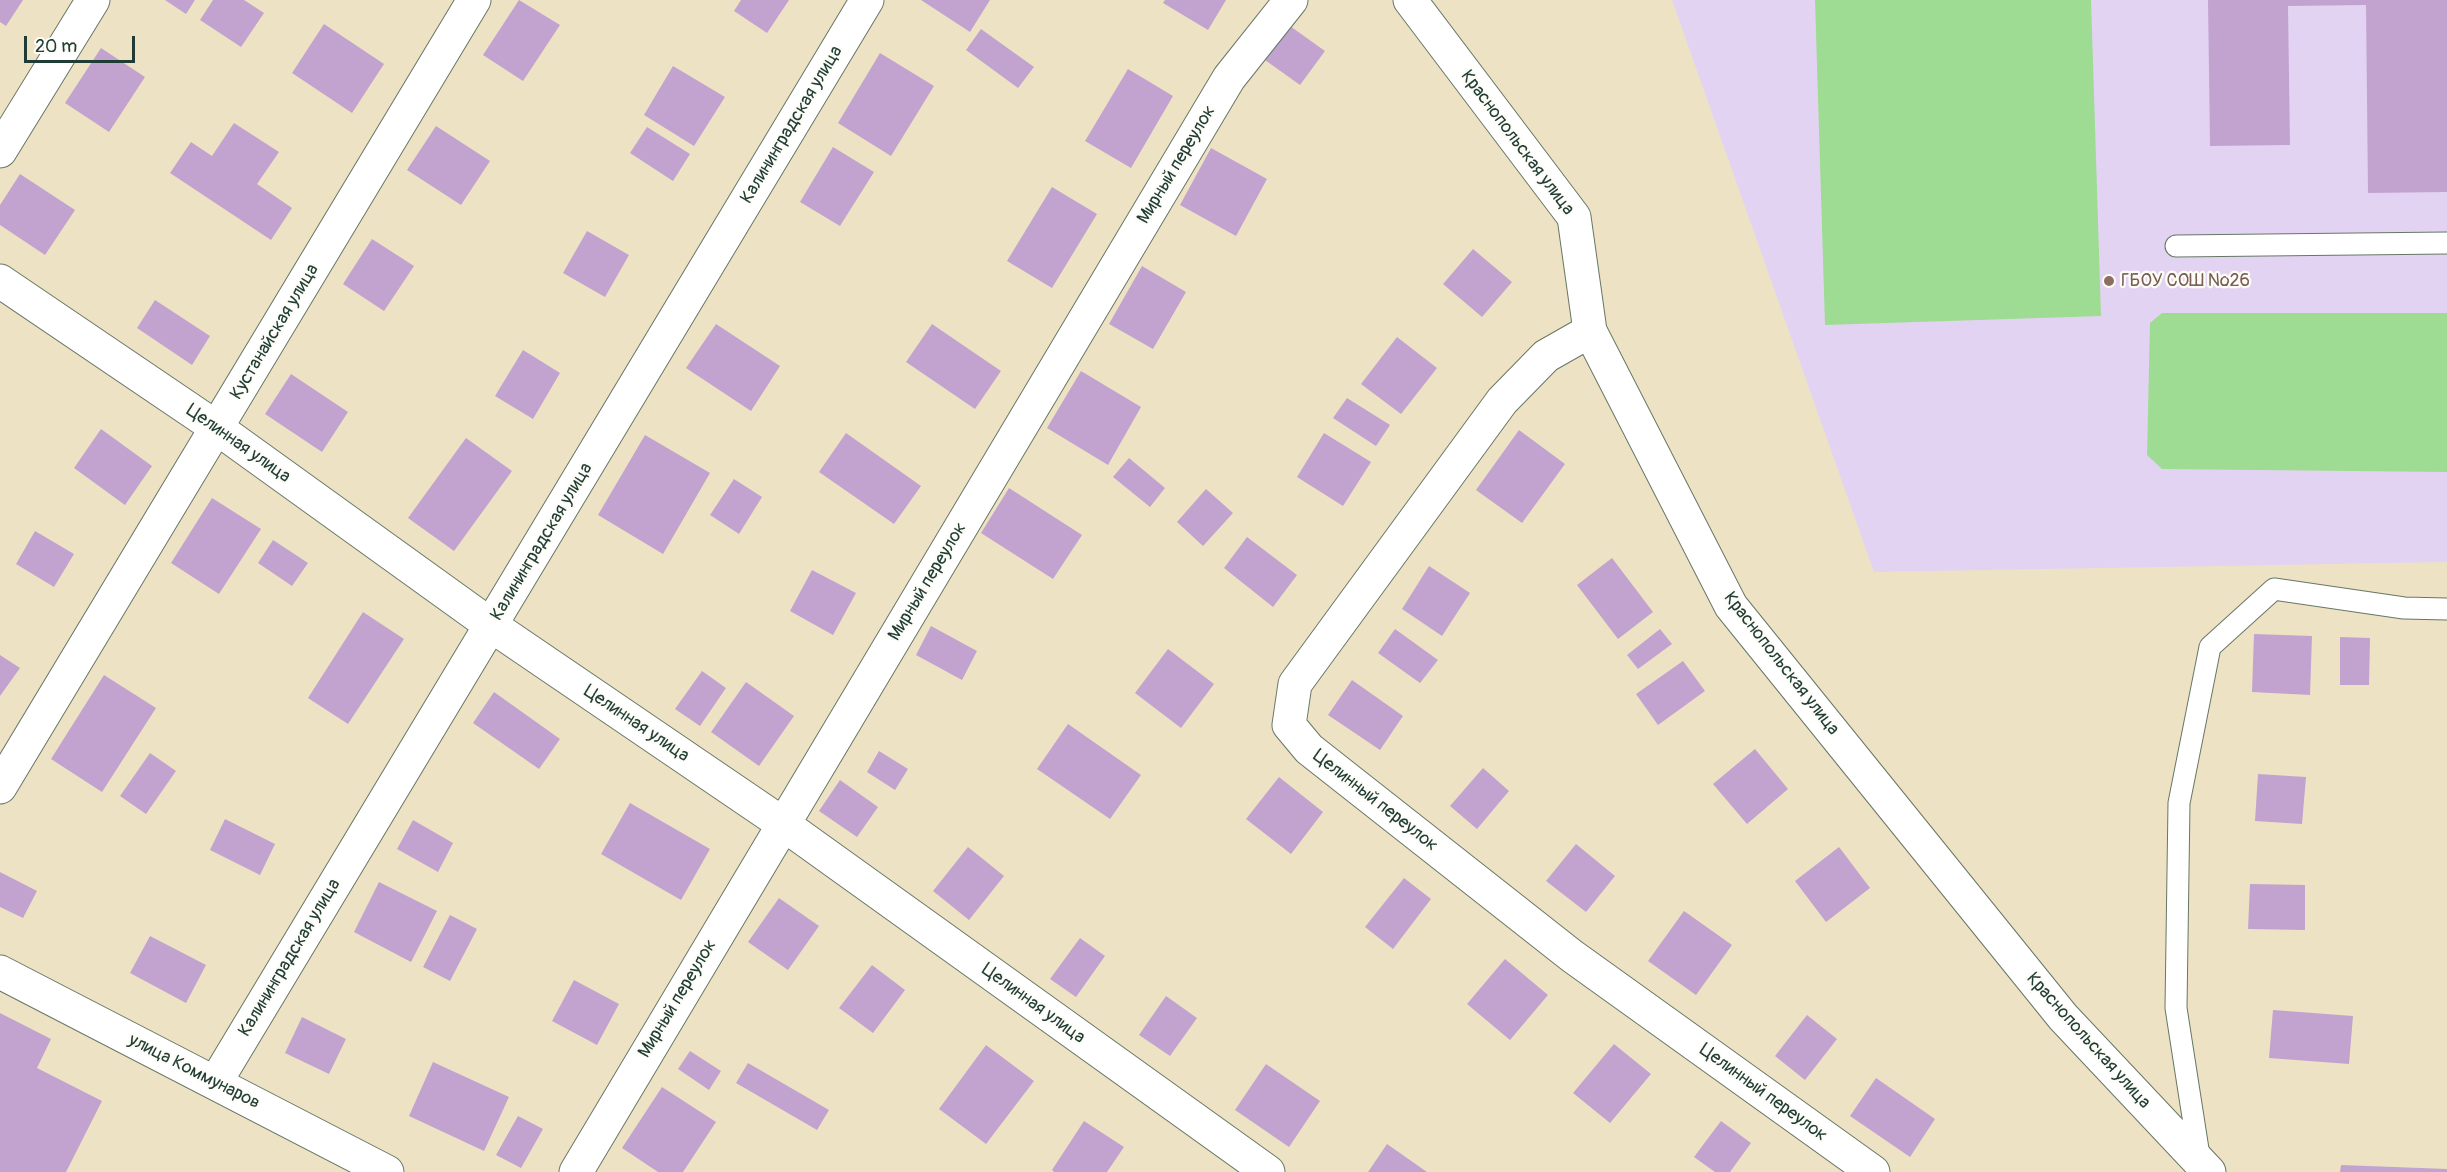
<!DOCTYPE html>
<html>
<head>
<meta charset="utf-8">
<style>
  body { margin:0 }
  #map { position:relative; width:2447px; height:1172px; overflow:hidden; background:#eee2c4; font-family:Pangolin,sans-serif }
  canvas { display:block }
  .scale { position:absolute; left:24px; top:36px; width:111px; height:27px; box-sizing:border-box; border:3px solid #1f3d34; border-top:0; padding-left:8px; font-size:18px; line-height:21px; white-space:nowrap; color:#1f3d34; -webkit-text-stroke:4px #fdfcf7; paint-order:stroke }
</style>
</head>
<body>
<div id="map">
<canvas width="2447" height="1172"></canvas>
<div class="scale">20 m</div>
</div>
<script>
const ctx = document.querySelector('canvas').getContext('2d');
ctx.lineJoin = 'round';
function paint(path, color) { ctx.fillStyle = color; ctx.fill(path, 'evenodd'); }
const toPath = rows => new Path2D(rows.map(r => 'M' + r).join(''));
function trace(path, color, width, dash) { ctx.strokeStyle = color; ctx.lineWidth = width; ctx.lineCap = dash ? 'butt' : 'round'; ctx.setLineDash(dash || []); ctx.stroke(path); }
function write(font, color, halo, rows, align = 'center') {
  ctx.font = font + ' Pangolin,sans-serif'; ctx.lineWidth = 4.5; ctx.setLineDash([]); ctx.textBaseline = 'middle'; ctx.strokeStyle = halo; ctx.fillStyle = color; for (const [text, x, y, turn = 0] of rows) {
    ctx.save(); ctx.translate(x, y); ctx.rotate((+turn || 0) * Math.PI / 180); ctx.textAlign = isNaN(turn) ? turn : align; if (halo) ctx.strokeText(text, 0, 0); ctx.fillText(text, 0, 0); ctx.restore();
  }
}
const built = toPath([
  [1672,0,2447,0,2447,562,1874,572]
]);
const green = toPath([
  [1815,0,2091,0,2101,316,1825,325],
  [2162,313,2447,313,2447,472,2162,469,2147,455,2150,323]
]);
const building = toPath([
  [0,0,23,0,6,26,0,22],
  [165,0,195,0,186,14],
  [213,0,244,0,264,13,241,47,200,20],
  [519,0,560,25,523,81,483,55],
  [741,0,789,0,767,33,734,11],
  [921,0,990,0,970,32],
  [1165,0,1226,0,1208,30,1163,3],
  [2208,0,2447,0,2447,192,2368,193,2366,5,2288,6,2290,145,2210,146],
  [324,24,384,64,352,113,292,73],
  [1290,26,1325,51,1300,85,1265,60],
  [981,29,1034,67,1018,88,966,50],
  [101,48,145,77,109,132,65,103],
  [880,53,934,86,891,156,838,123],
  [673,66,725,97,694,146,644,115],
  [1128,69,1173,96,1131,168,1085,141],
  [234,123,279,152,257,184,292,208,271,240,170,173,191,142,212,156],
  [436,126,490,161,461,205,407,170],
  [647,127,690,154,673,181,630,153],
  [833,147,874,172,840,226,800,202],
  [1211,148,1267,179,1236,236,1180,205],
  [20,174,75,210,45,255,0,225,0,205],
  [1052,187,1097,214,1052,288,1007,261],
  [587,231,629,255,605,297,563,273],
  [372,239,414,266,384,311,343,284],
  [1473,249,1512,282,1482,317,1443,284],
  [1142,266,1186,292,1153,349,1109,324],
  [155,300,210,336,192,365,137,328],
  [716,324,780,366,751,411,686,368],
  [932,324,1001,371,975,409,906,362],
  [1397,337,1437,368,1401,414,1361,384],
  [523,350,560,373,533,419,495,396],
  [1081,371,1141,407,1108,465,1047,428],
  [291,374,348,412,322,452,265,414],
  [1347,398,1390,425,1376,446,1333,418],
  [101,429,152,466,125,505,74,468],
  [1519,430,1565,464,1522,523,1476,490],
  [846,433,921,486,894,524,819,472],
  [1324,433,1371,462,1343,506,1297,477],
  [645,435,710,473,663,554,598,515],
  [466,438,512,471,454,551,408,518],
  [1129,458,1165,488,1150,507,1113,477],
  [734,479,762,497,739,534,710,515],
  [1009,488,1082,535,1053,579,981,533],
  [1206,489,1233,513,1203,546,1177,522],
  [212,498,261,529,219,594,171,563],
  [35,531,74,554,54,587,16,564],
  [1247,537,1297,575,1273,607,1224,568],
  [273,540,308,563,292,586,258,563],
  [1612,558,1653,612,1618,639,1577,585],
  [1429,566,1470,593,1442,636,1402,609],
  [812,570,856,593,833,635,790,611],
  [363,612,404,639,348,724,308,698],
  [931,626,977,651,962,680,916,655],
  [1395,629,1438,660,1420,683,1378,653],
  [1660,629,1672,644,1638,669,1627,655],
  [2254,634,2312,636,2310,695,2252,692],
  [2340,637,2370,638,2369,685,2340,685],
  [1168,649,1214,684,1181,728,1135,693],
  [0,655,20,668,0,696],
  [1683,661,1705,691,1658,725,1636,694],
  [702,671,726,688,700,726,675,709],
  [104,675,156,708,102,792,51,759],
  [1352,680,1403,716,1380,750,1328,715],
  [746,682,794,716,759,766,711,732],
  [494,692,560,739,539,769,473,723],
  [1068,724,1141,775,1110,819,1037,769],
  [1755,749,1788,789,1747,824,1713,784],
  [879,751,908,769,895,790,867,772],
  [150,753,176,771,146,814,120,796],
  [1483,768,1509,791,1477,829,1450,806],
  [2258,774,2306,777,2302,824,2255,821],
  [1279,777,1323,812,1291,854,1246,819],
  [840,780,878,807,857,837,819,811],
  [630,803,710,849,681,900,601,854],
  [225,819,275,844,260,875,210,850],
  [413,820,453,843,438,872,397,849],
  [1576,844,1615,876,1586,912,1546,881],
  [968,847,1004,876,969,920,933,891],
  [1839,847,1870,888,1826,922,1795,881],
  [0,872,37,891,23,918,0,907],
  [1404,878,1431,899,1393,949,1365,927],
  [379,882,437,911,411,962,354,932],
  [2250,884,2305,885,2305,930,2248,929],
  [779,898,819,926,788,970,748,942],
  [1684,911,1732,945,1696,995,1648,961],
  [450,915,477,929,450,981,423,967],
  [150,936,206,965,186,1003,130,973],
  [1080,938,1105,956,1076,997,1050,979],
  [1505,959,1548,995,1510,1040,1467,1004],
  [872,965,905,990,873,1033,839,1008],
  [574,980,619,1004,597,1045,552,1021],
  [1166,996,1197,1018,1170,1056,1139,1035],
  [2273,1010,2353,1016,2349,1064,2269,1058],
  [0,1013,51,1039,37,1068,102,1101,66,1172,0,1172],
  [1807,1015,1837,1039,1805,1080,1775,1056],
  [302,1017,346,1039,329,1074,285,1053],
  [1614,1044,1651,1074,1610,1123,1573,1093],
  [986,1045,1034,1081,986,1144,939,1109],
  [690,1051,721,1071,709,1090,678,1069],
  [433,1062,509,1097,484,1151,409,1116],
  [748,1063,829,1110,817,1130,736,1083],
  [1266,1064,1320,1101,1289,1147,1235,1110],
  [1876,1078,1935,1119,1910,1157,1850,1116],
  [662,1087,716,1122,683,1172,658,1172,622,1148],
  [518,1116,543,1129,521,1168,496,1155],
  [1084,1121,1124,1147,1107,1172,1054,1172,1052,1170],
  [1721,1121,1751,1143,1730,1172,1715,1172,1694,1157],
  [1387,1144,1427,1172,1368,1172],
  [2341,1165,2447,1169,2447,1172,2340,1172]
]);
const lane = toPath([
  [2176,246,2447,243],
  [2200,1162,2176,1008,2179,803,2210,647,2274,589,2404,608,2447,609]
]);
const street = toPath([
  [1410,0,1574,217,1590,331,1731,606,2063,1017,2209,1172],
  [0,151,93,0],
  [0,281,217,428,492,626,783,824,1268,1172],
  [1590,331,1546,356,1502,401,1295,684,1289,725,1309,749,1572,956,1873,1172],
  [0,787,474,0],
  [0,972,387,1172],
  [215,1083,867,0],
  [576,1172,1229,78,1291,0]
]);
const markers = [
  [2109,281,6,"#8d6e63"]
];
const streetNames = [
  ["Калининградская улица",792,125,-59],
  ["Краснопольская улица",1517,143,53],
  ["Мирный переулок",1177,165,-59],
  ["Кустанайская улица",275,332,-59],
  ["Целинная улица",238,444,35],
  ["Калининградская улица",542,542,-59],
  ["Мирный переулок",928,582,-59],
  ["Краснопольская улица",1781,664,52],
  ["Целинная улица",636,724,34],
  ["Целинный переулок",1375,801,38],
  ["Калининградская улица",290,958,-59],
  ["Мирный переулок",678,999,-59],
  ["Целинная улица",1033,1004,36],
  ["Краснопольская улица",2088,1041,48],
  ["улица Коммунаров",194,1072,27],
  ["Целинный переулок",1763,1093,36]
];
const educationNames = [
  ["ГБОУ СОШ №26",2121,281]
];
paint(built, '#e3d3f2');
paint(green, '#9ddc92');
paint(building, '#c2a3cf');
trace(lane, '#677766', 23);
trace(street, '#677766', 35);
trace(lane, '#fff', 21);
trace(street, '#fff', 33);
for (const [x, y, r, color] of markers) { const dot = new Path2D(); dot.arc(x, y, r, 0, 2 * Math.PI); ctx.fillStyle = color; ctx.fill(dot); trace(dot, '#fdfcf7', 2); }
write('18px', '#1f3d34', '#fdfcf7', streetNames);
write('18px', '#785e54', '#fdfcf7', educationNames, 'left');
</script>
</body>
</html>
